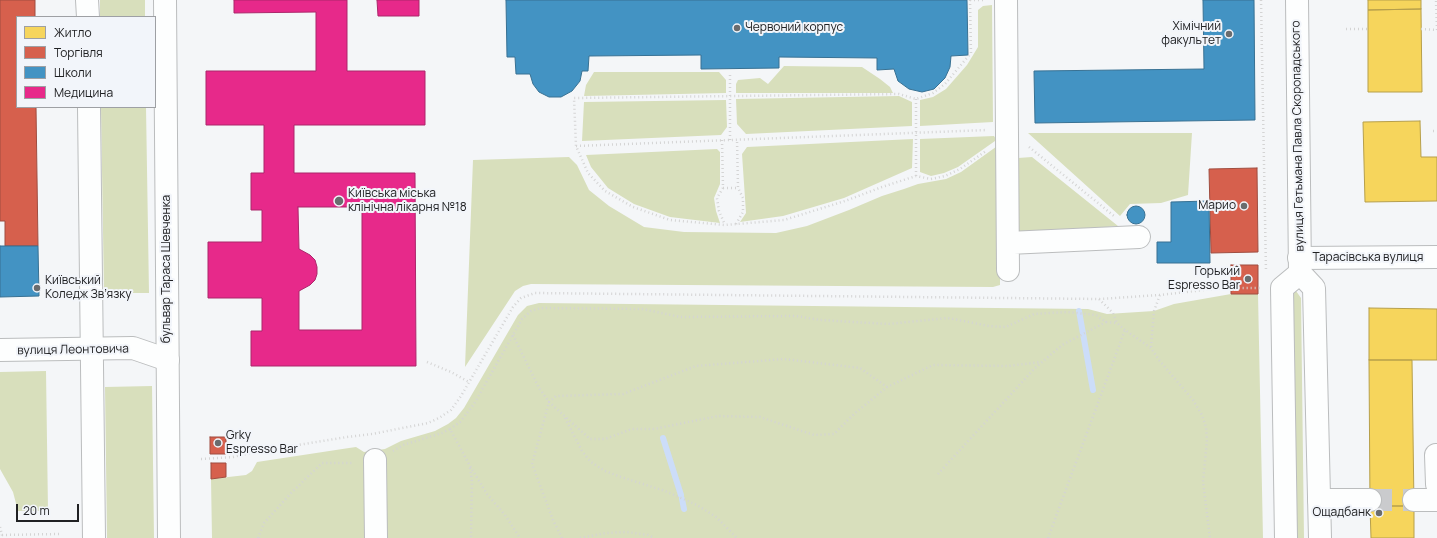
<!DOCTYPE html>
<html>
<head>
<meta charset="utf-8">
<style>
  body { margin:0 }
  #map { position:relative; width:1437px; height:538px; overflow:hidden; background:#f4f6f8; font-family:Manrope,sans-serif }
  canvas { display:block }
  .legend { position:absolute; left:16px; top:16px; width:140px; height:92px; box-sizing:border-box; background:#f2f5fa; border:1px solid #9ea0a4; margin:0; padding:5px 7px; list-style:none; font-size:12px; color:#202123 }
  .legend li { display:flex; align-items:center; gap:8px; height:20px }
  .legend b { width:20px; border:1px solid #9ea0a4 }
  .scale { position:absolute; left:16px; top:504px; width:63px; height:18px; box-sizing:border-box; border:2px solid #202123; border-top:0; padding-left:5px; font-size:12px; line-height:14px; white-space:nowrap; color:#202123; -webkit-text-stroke:3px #f2f5fa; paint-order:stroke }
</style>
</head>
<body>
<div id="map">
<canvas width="1437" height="538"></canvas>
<ul class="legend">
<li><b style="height:11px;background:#f6d55c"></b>Житло</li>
<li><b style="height:11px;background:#d6604d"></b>Торгівля</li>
<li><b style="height:11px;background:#4393c3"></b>Школи</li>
<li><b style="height:11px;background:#e7298a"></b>Медицина</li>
</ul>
<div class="scale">20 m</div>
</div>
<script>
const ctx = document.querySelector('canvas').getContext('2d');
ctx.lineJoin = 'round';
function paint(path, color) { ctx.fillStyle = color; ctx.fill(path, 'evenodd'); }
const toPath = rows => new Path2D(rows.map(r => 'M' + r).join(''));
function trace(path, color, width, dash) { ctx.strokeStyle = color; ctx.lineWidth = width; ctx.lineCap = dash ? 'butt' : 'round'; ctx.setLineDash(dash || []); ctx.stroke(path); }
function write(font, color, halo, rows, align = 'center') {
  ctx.font = font + ' Manrope,sans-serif'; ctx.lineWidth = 4; ctx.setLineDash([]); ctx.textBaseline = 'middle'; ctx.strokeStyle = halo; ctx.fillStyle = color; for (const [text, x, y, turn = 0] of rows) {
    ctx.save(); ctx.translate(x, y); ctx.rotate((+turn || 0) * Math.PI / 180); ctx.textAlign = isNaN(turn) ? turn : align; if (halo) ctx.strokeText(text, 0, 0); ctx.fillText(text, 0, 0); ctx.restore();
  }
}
const green = toPath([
  [100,0,145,0,145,17,100,17],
  [992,5,993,122,920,126,920,100,933,97,946,89,967,65,978,47,978,10,983,6],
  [784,66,862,67,880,79,890,87,893,93,736,93,736,84,738,80,760,78,768,84],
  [594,72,719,72,726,80,726,93,584,96,586,85],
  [899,96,912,102,912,126,746,134,737,124,736,99],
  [726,100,727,127,721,135,582,141,584,102],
  [101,107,146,107,149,293,104,293],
  [1028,133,1192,133,1188,195,1161,203,1130,204,1120,216],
  [994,136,996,139,995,141,958,167,944,173,931,176,920,172,920,139],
  [913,139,912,168,844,198,783,216,740,222,746,213,742,154,747,147],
  [1000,144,1000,285,993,287,531,284,523,286,515,291,465,367,473,160,569,157,577,165,589,190,609,206,644,227,684,232,776,233,807,226,849,210,882,196,904,189,918,184,946,179,961,172],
  [717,149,720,152,720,184,714,198,716,211,720,223,670,217,634,204,608,188,591,167,586,155],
  [1032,157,1118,226,1018,234,1018,158],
  [1296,291,1301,298,1304,538,1293,538,1291,297],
  [1231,294,1258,294,1263,538,212,538,211,479,246,475,252,471,257,462,349,448,356,447,364,452,385,449,401,441,435,431,448,424,456,418,464,408,518,315,527,306,539,303,1088,309,1107,314,1154,311,1174,304],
  [46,371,48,511,18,511,13,492,0,469,0,372],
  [152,386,154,538,107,538,105,387]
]);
const homes = toPath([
  [1368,0,1421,0,1421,9,1368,10,1368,0],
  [1421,9,1422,92,1368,92,1368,10,1421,9],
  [1420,121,1421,157,1437,157,1437,201,1365,202,1363,122,1420,121],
  [1369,308,1437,309,1437,360,1369,360,1369,308],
  [1369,360,1412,360,1414,506,1370,506,1369,360],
  [1370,506,1414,506,1414,538,1371,538,1370,506]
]);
const shops = toPath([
  [0,0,35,0,35,17,17,17,17,107,36,107,38,246,5,246,5,221,0,221,0,0],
  [1257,168,1258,252,1211,253,1209,169,1257,168],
  [1231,265,1258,265,1258,294,1231,294,1231,265],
  [210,437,226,437,226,454,210,454,210,437],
  [211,463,226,463,226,477,211,479,211,463]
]);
const schools = toPath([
  [506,0,967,0,968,55,951,56,950,67,945,78,934,89,922,92,909,89,898,81,894,69,877,70,877,58,779,57,779,68,701,69,701,55,589,56,588,71,582,71,580,81,572,91,561,97,549,97,539,92,533,84,530,74,516,74,515,57,507,57,506,0],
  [1203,0,1254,0,1255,120,1035,123,1034,71,1204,69,1203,0],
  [1209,201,1210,263,1157,263,1157,242,1171,242,1171,202,1209,201],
  '1127 215a9 9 0 1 1 18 0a9 9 0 1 1-18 0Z',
  [0,246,38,246,39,296,0,297,0,246]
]);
const health = toPath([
  [234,0,347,0,347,71,425,71,425,125,294,125,294,173,415,173,416,366,251,366,251,331,262,331,262,298,208,298,208,242,262,242,262,210,251,210,251,173,264,173,264,125,206,125,206,71,316,71,316,12,234,13,234,0],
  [298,207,362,207,362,330,299,330,299,291,310,285,315,280,317,274,317,267,315,260,310,255,299,249,298,207],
  [377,0,419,0,419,16,378,16,377,0]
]);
const stream = toPath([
  [1079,311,1093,390],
  [663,438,681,495],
  [682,499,684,509]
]);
const minorTunnel = toPath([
  [1370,500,1414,500]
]);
const path = toPath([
  [970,0,971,53,945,84,933,93,916,99,899,94,574,98,576,146,588,173,605,191,633,207,670,220,725,225,784,220,845,201,882,187,916,176,931,179,945,176,960,169,986,151],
  [970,0,983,0],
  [1261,0,1266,272],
  [1346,29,1368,29],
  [1421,29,1437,30,1436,0],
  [916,99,916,176],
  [1433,131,1437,131],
  [722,140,723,188,717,198,719,211,725,225],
  [730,140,730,74],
  [576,146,987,130],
  [1029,147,1114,216],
  [723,188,738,188],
  [736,224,743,212,743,198,738,188,737,139],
  [1099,299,1113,313,1117,323,1125,330],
  [513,335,539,388,549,402,590,439,605,439,632,429,654,429,718,416,760,417,814,435,834,434,854,414,887,387,933,365,1008,366,1041,362],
  [1151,347,1154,311,1160,295],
  [427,362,451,372,469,382],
  [565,418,582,451,591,462,605,471,621,477,665,491,697,505,716,517,737,538],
  [450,429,460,422,474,404,522,319,531,311,541,308,642,309,681,317,796,316,820,320,888,324,948,318,989,326,1006,327,1034,314,1067,312,1096,315,1106,322,1117,323],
  [393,451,403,445,442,433,450,429,470,466,487,494,505,515,520,538],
  [201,459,233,457,255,452,347,437,372,434,428,423,439,418,451,410,461,396,513,307,521,298,535,293,1099,299,1160,295,1221,288,1261,288],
  [470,468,472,481,471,538],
  [938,474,1034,369,1062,345,1106,322],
  [0,527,2,535,1,538],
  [2,535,59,534],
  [258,538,264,523,292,492,322,463,354,463],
  [562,538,553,520,532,464,549,402,556,396,623,394,696,366,784,359,860,368,887,387],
  [580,538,606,533,627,532,648,535,654,538],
  [1048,538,1125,330,1151,348,1159,360,1193,400,1202,415,1206,427,1207,440,1203,482,1210,538]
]);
const minor = toPath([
  [1006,0,1008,270],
  [1008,243,1139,237],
  [1299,258,1437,257],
  [0,350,133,348,168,360],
  [1436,455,1437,484],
  [375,460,376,538],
  [1319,500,1370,500],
  [1414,500,1437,500]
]);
const major = toPath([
  [87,0,88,17],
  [165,0,169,538],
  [1297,0,1300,273,1314,288,1320,538],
  [89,107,94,538],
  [1286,538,1282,288,1300,273]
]);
const markers = [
  [737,28,4,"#6a6c6e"],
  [1229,34,4,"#6a6c6e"],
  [339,201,5,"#6a6c6e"],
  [1244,206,4,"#6a6c6e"],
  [1248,279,4,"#6a6c6e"],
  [37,288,4,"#6a6c6e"],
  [218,443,4,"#6a6c6e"],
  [1379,513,4,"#6a6c6e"]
];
const poiNames = [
  ["Хімічний",1221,27],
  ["факультет",1221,41],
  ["Червоний корпус",745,28,"left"],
  ["Київська міська",348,194,"left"],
  ["клінічна лікарня №18",348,208,"left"],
  ["Марио",1236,206],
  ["Горький",1240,272],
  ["Espresso Bar",1240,286],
  ["Київський",45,281,"left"],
  ["Коледж Зв’язку",45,295,"left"],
  ["Grky",226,436,"left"],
  ["Espresso Bar",226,450,"left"],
  ["Ощадбанк",1371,513]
];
const streetNames = [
  ["вулиця Гетьмана Павла Скоропадського",1298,136,-91],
  ["Тарасівська вулиця",1368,258],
  ["бульвар Тараса Шевченка",167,269,-90],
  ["вулиця Леонтовича",73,350,-1]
];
paint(green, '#d8dfbc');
paint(homes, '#f6d55c');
trace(homes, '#b69f4b', 1);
paint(shops, '#d6604d');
trace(shops, '#9f4d40', 1);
paint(schools, '#4393c3');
trace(schools, '#387193', 1);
paint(health, '#e7298a');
trace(health, '#ab276b', 1);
trace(stream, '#ccddf9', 6);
trace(minorTunnel, '#cacbcd', 22, [22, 11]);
trace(minor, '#bbbdbe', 24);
trace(major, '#bbbdbe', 24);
trace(path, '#d4d4d4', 2.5, [1, 3]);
trace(minor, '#fdfefe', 22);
trace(major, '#fdfefe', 22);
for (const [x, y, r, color] of markers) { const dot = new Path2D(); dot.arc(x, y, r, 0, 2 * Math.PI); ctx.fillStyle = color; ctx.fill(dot); trace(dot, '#f2f5fa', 1.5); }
write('12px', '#202123', '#f2f5fa', poiNames, 'right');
write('12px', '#202123', '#f2f5fa', streetNames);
</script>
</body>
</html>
